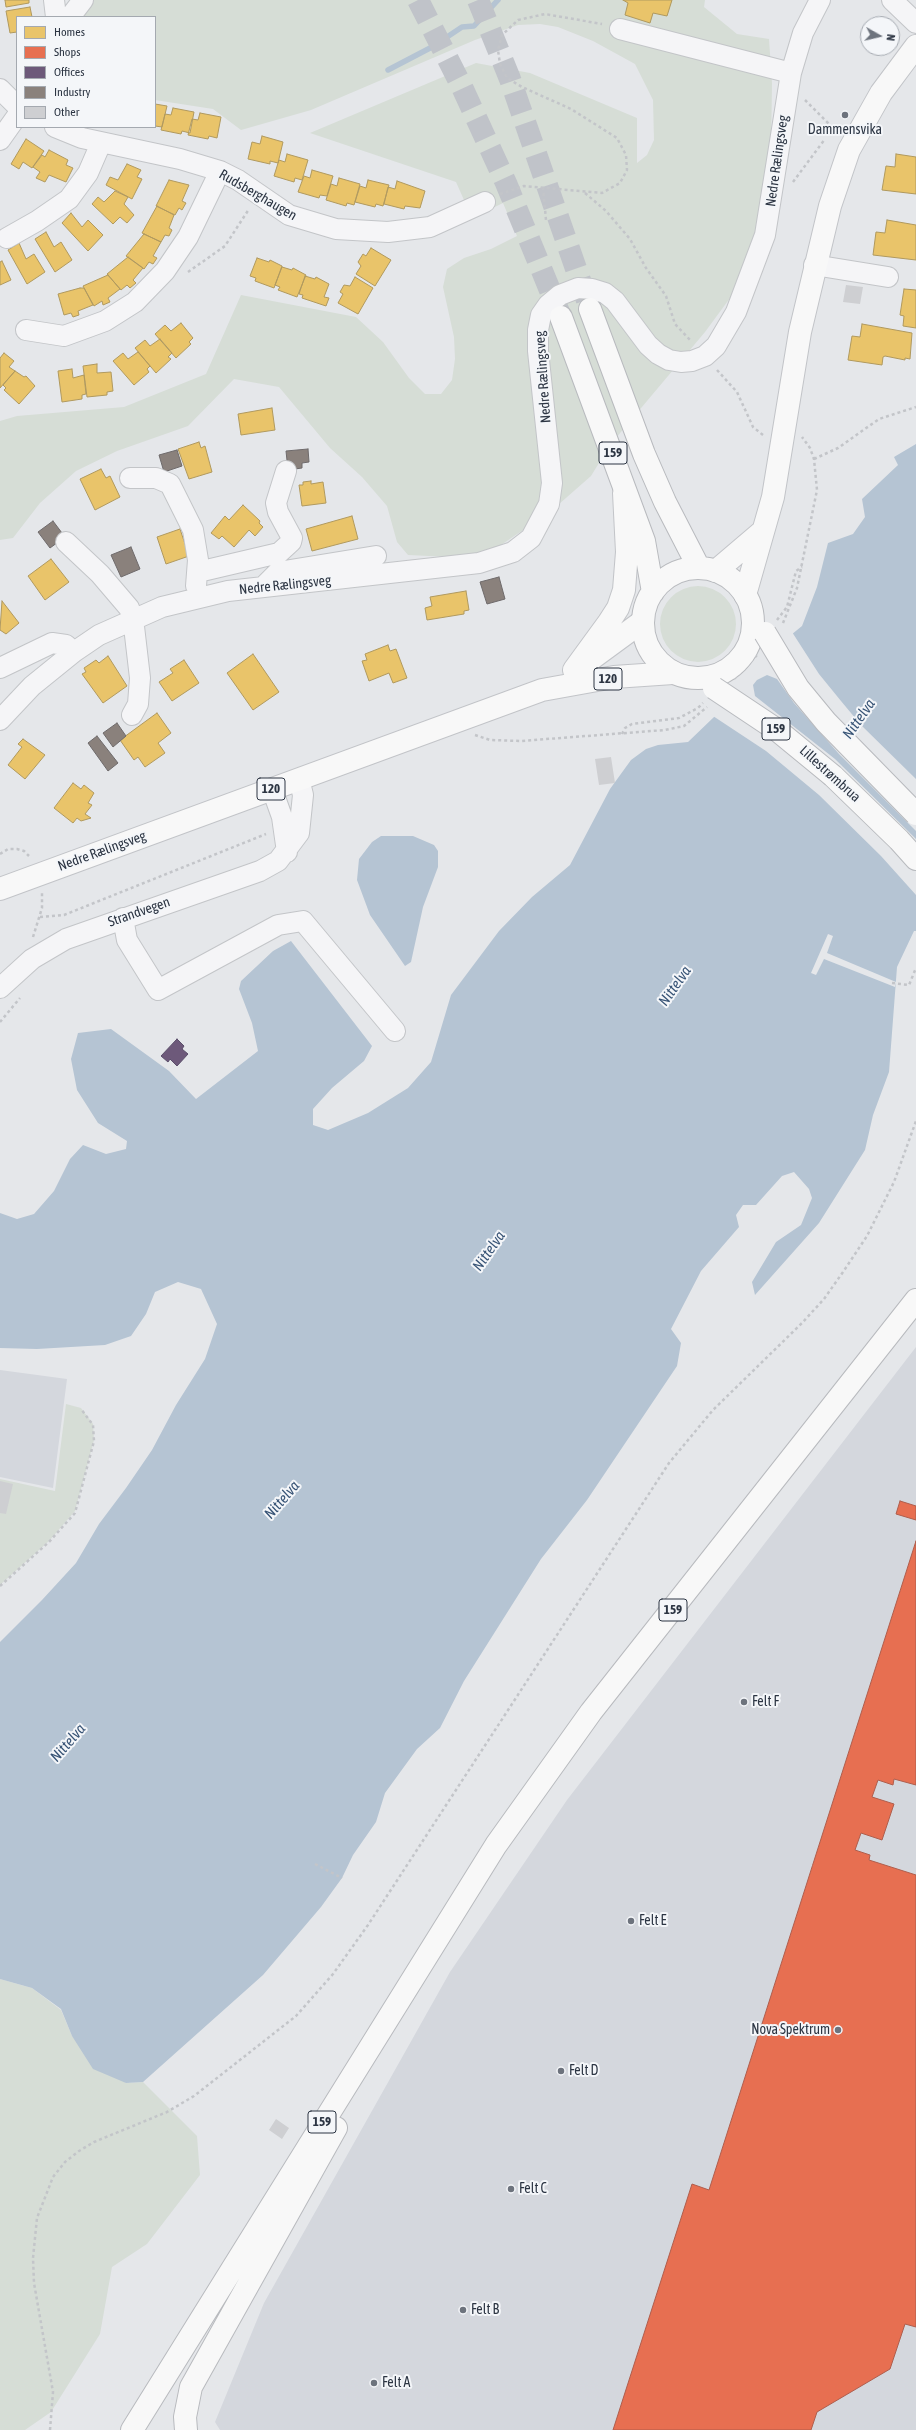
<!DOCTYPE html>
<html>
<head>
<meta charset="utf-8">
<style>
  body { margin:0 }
  #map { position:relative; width:916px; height:2430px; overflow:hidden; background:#e5e7ea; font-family:"Asap Condensed",sans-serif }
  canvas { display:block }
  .legend { position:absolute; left:16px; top:16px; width:140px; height:112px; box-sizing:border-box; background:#f4f6f9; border:1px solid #a4a9b0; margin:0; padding:5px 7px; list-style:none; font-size:12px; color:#2c3543 }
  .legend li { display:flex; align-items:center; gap:8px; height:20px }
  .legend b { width:20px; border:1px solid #a4a9b0 }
  .north { position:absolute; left:860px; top:16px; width:40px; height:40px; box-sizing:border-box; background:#f4f6f9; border:1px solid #a4a9b0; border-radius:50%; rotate:98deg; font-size:11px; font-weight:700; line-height:16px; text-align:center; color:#2c3543 }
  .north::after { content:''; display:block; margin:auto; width:14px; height:18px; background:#6d737d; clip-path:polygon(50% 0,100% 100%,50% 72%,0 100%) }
</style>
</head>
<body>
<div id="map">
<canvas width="916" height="2430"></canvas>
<ul class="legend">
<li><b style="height:11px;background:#e9c46a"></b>Homes</li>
<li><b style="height:11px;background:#e76f51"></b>Shops</li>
<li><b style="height:11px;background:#6d597a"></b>Offices</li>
<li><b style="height:11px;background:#8a817c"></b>Industry</li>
<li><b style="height:11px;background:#cecfd2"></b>Other</li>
</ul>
<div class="north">N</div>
</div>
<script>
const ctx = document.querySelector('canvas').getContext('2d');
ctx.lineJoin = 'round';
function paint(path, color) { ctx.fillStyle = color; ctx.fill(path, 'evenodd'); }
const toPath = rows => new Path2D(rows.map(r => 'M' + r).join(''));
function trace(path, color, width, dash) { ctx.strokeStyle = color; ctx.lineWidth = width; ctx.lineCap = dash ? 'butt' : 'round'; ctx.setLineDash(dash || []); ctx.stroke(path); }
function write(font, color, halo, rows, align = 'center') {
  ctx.font = font + ' "Asap Condensed",sans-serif'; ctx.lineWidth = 4; ctx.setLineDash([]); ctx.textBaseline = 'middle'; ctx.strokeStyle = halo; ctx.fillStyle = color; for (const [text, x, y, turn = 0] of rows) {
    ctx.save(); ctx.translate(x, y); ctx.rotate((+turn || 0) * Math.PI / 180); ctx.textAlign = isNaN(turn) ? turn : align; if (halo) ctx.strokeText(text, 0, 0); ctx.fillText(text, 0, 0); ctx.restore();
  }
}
const built = toPath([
  [916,1347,916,2430,220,2430,215,2422,264,2303,450,1972,567,1800],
  [0,1370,67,1379,53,1488,0,1477]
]);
const green = toPath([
  [76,0,705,0,704,7,737,34,769,39,772,83,771,150,758,228,733,294,705,332,610,445,591,476,550,512,486,555,451,557,408,555,397,542,387,506,362,477,330,448,279,387,234,379,188,426,117,451,76,471,40,503,13,538,0,540,0,421,17,416,124,407,206,374,241,295,356,317,383,342,409,378,425,394,441,394,452,380,455,359,454,337,443,287,447,269,464,258,491,249,517,236,503,203,472,218,456,182,310,133,476,63,530,73,637,118,637,163,647,155,654,140,653,100,635,64,593,41,558,27,540,24,518,25,475,40,311,110,241,130,213,109,155,100,155,17,64,17],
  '660 624a38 38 0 1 1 76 0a38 38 0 1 1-76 0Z',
  [66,1404,81,1408,93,1424,94,1440,75,1511,49,1541,0,1585,0,1479,55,1491],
  [0,1979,32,1988,61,2010,72,2036,126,2083,143,2082,197,2136,200,2175,147,2244,112,2267,100,2334,51,2412,25,2430,0,2430]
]);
const water = toPath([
  [916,444,916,931,914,931,897,967,889,1072,873,1115,865,1150,819,1223,755,1295,752,1282,776,1242,801,1225,812,1198,809,1189,794,1172,782,1176,756,1205,743,1205,736,1215,739,1227,701,1271,671,1329,681,1343,677,1366,587,1500,541,1559,464,1681,440,1728,417,1749,385,1793,376,1822,353,1855,342,1878,321,1907,263,1975,143,2082,126,2083,93,2069,72,2036,61,2009,32,1988,0,1979,0,1642,42,1600,76,1563,99,1524,126,1488,152,1450,176,1405,205,1359,217,1324,201,1289,178,1282,155,1292,146,1314,131,1336,105,1345,37,1349,0,1348,0,1213,17,1219,34,1214,54,1191,70,1159,83,1145,106,1154,126,1149,127,1141,98,1123,77,1090,71,1059,78,1033,111,1029,169,1071,196,1099,258,1051,252,1023,239,989,241,981,273,951,291,941,372,1046,364,1061,332,1088,313,1109,313,1125,328,1130,368,1113,408,1088,431,1062,451,995,499,931,532,897,570,865,610,789,631,760,646,749,658,745,688,742,765,668,786,639,802,626,817,587,828,543,853,534,865,517,862,499,898,465,894,457],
  [381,836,413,836,434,845,438,851,438,867,423,907,411,962,405,966,370,915,357,880,359,859,372,842]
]);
const pier = toPath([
  [792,632,819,674,841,701,861,725,916,779,916,831,839,754,794,703,777,679,767,675,757,680,753,685,755,696,835,759,916,839,916,895,881,856,819,795,766,751,713,716,764,666,785,638],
  [828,934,833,936,827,953,896,982,895,987,824,959,816,975,811,973]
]);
const homes = toPath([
  [5,0,29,0,29,3,6,7,5,0],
  [623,0,672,0,667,16,653,13,650,23,625,15,628,3,623,0],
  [30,7,32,17,17,17,17,32,10,33,6,11,30,7],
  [155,104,167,106,162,127,155,126,155,104],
  [173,108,194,112,190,133,182,131,181,134,161,130,165,114,171,115,173,108],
  [200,113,221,117,217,138,209,136,208,139,188,135,192,119,198,120,200,113],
  [262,136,283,142,278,163,270,161,270,164,248,159,252,142,260,144,262,136],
  [26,139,44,151,32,168,23,162,19,169,11,164,26,139],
  [49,150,68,160,66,165,73,168,66,182,49,175,45,182,36,178,40,172,33,167,42,155,45,157,49,150],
  [287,154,308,160,302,180,295,178,294,182,274,176,279,160,285,162,287,154],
  [896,154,916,157,916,194,882,190,886,166,895,167,896,154],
  [127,164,141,170,137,177,142,179,132,199,106,185,110,177,118,180,127,164],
  [312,170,333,176,327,196,320,195,319,198,298,192,304,176,310,178,312,170],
  [339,178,360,184,354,205,347,203,346,206,326,200,331,184,337,186,339,178],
  [169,180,189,185,182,201,186,203,182,210,179,208,175,215,156,206,169,180],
  [368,180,389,185,383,206,376,204,375,207,355,202,360,186,366,188,368,180],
  [397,181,425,191,420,208,405,206,404,209,384,204,388,187,395,189,397,181],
  [115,191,128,197,124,204,134,215,127,223,120,217,113,224,92,204,98,197,104,202,115,191],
  [157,206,174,215,169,228,172,230,169,236,165,235,161,242,142,233,157,206],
  [71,213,82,227,88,220,103,235,88,251,62,223,71,213],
  [887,220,916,225,916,260,873,255,876,232,885,233,887,220],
  [46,232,54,247,61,242,72,260,55,272,35,239,46,232],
  [144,234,161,242,153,256,157,258,153,264,149,262,144,269,126,256,144,234],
  [19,243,26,259,34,254,45,272,27,284,8,250,19,243],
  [371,248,391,260,375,286,356,274,361,266,358,262,363,254,366,256,371,248],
  [128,257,143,268,133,280,136,283,130,288,127,285,121,290,107,274,128,257],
  [257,258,269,262,270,260,282,266,274,288,255,281,256,278,250,276,257,258],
  [2,261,11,280,0,285,0,262,2,261],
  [282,267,292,270,293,268,306,275,297,297,278,290,280,287,275,285,282,267],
  [108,275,120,289,108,298,110,302,103,305,102,301,94,306,83,286,108,275],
  [305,276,315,279,316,277,329,284,324,297,329,298,326,306,302,298,303,295,299,294,305,276],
  [355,277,373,288,358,314,338,303,343,294,340,292,344,285,350,286,355,277],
  [80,288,84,288,93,305,78,311,79,315,73,317,71,313,64,315,58,294,80,288],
  [904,289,916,290,916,328,903,326,904,316,900,315,904,289],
  [181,323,193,338,189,342,191,344,176,358,155,334,165,325,171,331,181,323],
  [862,324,912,333,910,359,905,358,905,360,885,356,883,357,882,365,848,360,852,336,860,337,862,324],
  [160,339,172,353,168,357,171,359,156,373,135,348,145,340,150,346,160,339],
  [138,352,150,366,147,369,149,372,134,385,113,361,123,353,128,359,138,352],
  [4,353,14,361,9,367,15,371,0,388,0,358,4,353],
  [97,364,97,373,111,372,113,391,107,392,107,395,87,397,83,366,97,364],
  [72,369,73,378,84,375,86,394,82,395,82,399,62,402,58,371,72,369],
  [15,371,24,377,26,376,35,386,19,404,4,390,6,388,3,385,15,371],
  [272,408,275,430,241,435,238,414,272,408],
  [199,442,201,448,205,446,212,472,189,479,178,449,199,442],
  [101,469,106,478,110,476,120,497,95,510,80,479,101,469],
  [311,481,311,484,323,482,326,503,302,506,299,485,303,485,303,482,311,481],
  [243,505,260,521,259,523,263,527,255,536,249,530,234,547,222,536,219,539,211,533,225,516,229,520,243,505],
  [352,516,358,539,312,551,306,529,352,516],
  [180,529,189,556,166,564,157,537,180,529],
  [51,559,69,582,45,600,28,576,51,559],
  [466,591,469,610,464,611,464,614,427,620,425,608,432,606,430,597,466,591],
  [2,601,19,623,6,634,0,630,2,601],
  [388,645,390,651,396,649,407,678,393,683,389,673,369,681,362,661,367,660,365,654,388,645],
  [253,654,279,692,253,710,227,673,253,654],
  [108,656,127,686,103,703,82,674,86,672,84,668,96,660,99,663,108,656],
  [184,660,199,683,172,701,159,682,173,673,170,669,184,660],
  [157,713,171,733,158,743,165,753,145,767,138,757,134,760,120,740,157,713],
  [23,739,45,755,25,779,8,765,22,747,18,744,23,739],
  [73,783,81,789,84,785,94,793,88,803,92,805,85,814,91,818,81,821,77,818,73,823,54,808,73,783]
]);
const shops = toPath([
  [900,1501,916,1506,916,1520,896,1514,900,1501],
  [916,1541,916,1785,894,1779,893,1785,878,1780,872,1797,894,1804,882,1840,861,1833,855,1850,870,1855,869,1860,916,1875,916,2327,905,2324,890,2369,817,2412,811,2430,613,2430,692,2184,709,2190,916,1541]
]);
const offices = toPath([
  [177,1039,184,1046,182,1049,188,1054,177,1066,170,1059,168,1062,161,1056,177,1039]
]);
const industry = toPath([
  [308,449,309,462,302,463,302,468,288,470,286,451,308,449],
  [177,450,182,466,164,472,159,455,177,450],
  [53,521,65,537,50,548,38,532,53,521],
  [131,547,140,569,121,577,111,555,131,547],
  [499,577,505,599,487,604,480,582,499,577],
  [117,723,126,736,113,747,103,733,117,723],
  [97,736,118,763,108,771,88,743,97,736]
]);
const stream = toPath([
  [388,70,432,47,462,27,474,26,498,0]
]);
const building = toPath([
  [846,285,863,287,860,304,843,302],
  [611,757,615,783,599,785,595,759],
  [0,1481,13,1484,6,1514,0,1513],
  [276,2119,289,2128,282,2139,269,2130]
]);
const highwayTunnel = toPath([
  [418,0,462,87,506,183,561,317],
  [478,0,510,79,589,306]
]);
const path = toPath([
  [805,100,833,128],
  [793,182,825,139],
  [543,187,546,220],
  [585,193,606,211,630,239,646,268,666,296,675,324,691,341],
  [500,194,524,186,602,193,620,183,627,170,626,155,617,138,571,109,522,87,507,78,500,64,498,50,502,35,518,20,545,14,602,24],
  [188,272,225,246,249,209],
  [717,370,737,392,753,427,763,435],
  [814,459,838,448,879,419,916,407],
  [777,620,787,607,796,571,802,567],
  [783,623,797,588,817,490,814,459,810,448,802,437],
  [728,675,751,649],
  [734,679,757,655],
  [622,734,625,728,632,724,679,718,698,708,703,703],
  [475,735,490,740,521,741,665,730,684,726,707,707],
  [0,854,8,849,17,849,24,851,29,856],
  [40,917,64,915,266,834],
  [33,937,42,908,42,893],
  [892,983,909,985,916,968],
  [0,1022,20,998],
  [0,1586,49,1542,75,1513,94,1441,93,1425,81,1409],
  [315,1864,342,1878],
  [50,2430,53,2392,34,2283,33,2258,37,2218,53,2177,65,2162,79,2151,94,2142,167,2112,194,2096,296,2016,333,1974,368,1925,669,1463,713,1410,802,1323,824,1299,843,1272,867,1236,894,1182,916,1121]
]);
const minor = toPath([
  [54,0,56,17],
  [892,0,916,23],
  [70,17,83,0],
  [620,29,791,73],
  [0,89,17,106],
  [55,127,82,138,180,159,220,171,238,180,289,215,336,229,388,232,430,227,485,202],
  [0,140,17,116],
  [7,238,37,221,69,199,88,173,101,143],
  [814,265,888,277],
  [26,330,64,336,105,321,135,302,165,271,188,237,220,171],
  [130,478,156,478,170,484,193,530,198,560,196,586],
  [66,542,100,574,129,608,133,618,140,678,138,704,132,715],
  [198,572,279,553,291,542,292,538,278,512,276,503,286,471],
  [263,587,278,572,376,556],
  [0,668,52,643,66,645,74,652],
  [0,720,32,686,74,652,99,635,162,607,228,591,479,563,513,552,531,538,549,504,552,483,538,351,538,330,541,315,548,305,560,295,578,288,592,289,605,293,615,301,648,345,658,354,669,360,681,362,692,361,705,356,716,346,736,312,765,235,791,73,803,33,820,0],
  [272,789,282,817,287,852],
  [123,918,127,940,158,990,278,925,303,921,395,1031],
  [0,988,32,959,66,939,260,871,278,861,299,833,303,795,299,779]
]);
const major = toPath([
  [716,571,763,531],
  [745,595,773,497,800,332,830,206,849,150,881,93,916,46],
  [583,665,643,621],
  [574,670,609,622,618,608,624,590,627,552,624,493],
  [0,889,542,690,614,677,673,673]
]);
const highway = toPath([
  [590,309,644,454,665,502,699,568],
  [561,317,644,541,653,592],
  '643 623a55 55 0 1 1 110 0a55 55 0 1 1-110 0Z',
  [833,776,899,840,916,859],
  [132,2430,496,1845,591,1712,916,1300],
  [186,2430,185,2417,191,2387,336,2128]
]);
const highwayBridge = toPath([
  [765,633,798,688,826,722,916,814],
  [714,688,777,730,833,776]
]);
const markers = [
  [845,115,4,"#6d737d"],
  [744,1702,4,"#6d737d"],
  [631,1921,4,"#6d737d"],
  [838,2030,4,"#6d737d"],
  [561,2071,4,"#6d737d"],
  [511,2189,4,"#6d737d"],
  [463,2310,4,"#6d737d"],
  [374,2383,4,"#6d737d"]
];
const shields = [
  [613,453,28],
  [608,679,28],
  [776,729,28],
  [271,789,28],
  [673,1610,28],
  [322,2122,28]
];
const shieldNames = [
  ["159",613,453],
  ["120",608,679],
  ["159",776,729],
  ["120",271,789],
  ["159",673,1610],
  ["159",322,2122]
];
const poiNames = [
  ["Dammensvika",845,130,"center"],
  ["Felt F",752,1702],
  ["Felt E",639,1921],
  ["Nova Spektrum",830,2030,"right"],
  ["Felt D",569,2071],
  ["Felt C",519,2189],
  ["Felt B",471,2310],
  ["Felt A",382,2383]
];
const streetNames = [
  ["Nedre Rælingsveg",777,161,-82],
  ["Rudsberghaugen",258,195,30],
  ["Nedre Rælingsveg",543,377,-94],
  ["Nedre Rælingsveg",285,585,-6],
  ["Lillestrømbrua",830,774,42],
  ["Nedre Rælingsveg",102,851,-20],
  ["Strandvegen",139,912,-19]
];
const waterNames = [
  ["Nittelva",859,719,-55],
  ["Nittelva",675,986,-55],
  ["Nittelva",489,1251,-55],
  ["Nittelva",282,1500,-49],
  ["Nittelva",68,1743,-49]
];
paint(built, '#d4d7dd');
paint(green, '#d6ddd6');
paint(water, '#b5c4d3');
paint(pier, '#e5e7ea');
paint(homes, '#e9c46a');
trace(homes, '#b0995e', 1);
paint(shops, '#e76f51');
trace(shops, '#af5e4d', 1);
paint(offices, '#6d597a');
trace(offices, '#5a4e6a', 1);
paint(industry, '#8a817c');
trace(industry, '#6e6a6b', 1);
trace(stream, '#b5c4d3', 5.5);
paint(building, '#cecfd2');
trace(highwayTunnel, '#c0c3c9', 22, [22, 11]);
trace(minor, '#c3c5c8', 22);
trace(major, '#c2c4c8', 24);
trace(highway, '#b8babe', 24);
trace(path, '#c3c5c9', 2.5, [3, 3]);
trace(minor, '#f5f5f7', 20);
trace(major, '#f8f8f8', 22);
trace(highway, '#f8f8f8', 22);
trace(highwayBridge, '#b8babe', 24, []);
trace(highwayBridge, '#f8f8f8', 22);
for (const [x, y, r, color] of markers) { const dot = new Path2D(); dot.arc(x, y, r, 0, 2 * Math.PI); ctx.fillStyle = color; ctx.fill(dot); trace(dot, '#f4f6f9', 1.5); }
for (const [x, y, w] of shields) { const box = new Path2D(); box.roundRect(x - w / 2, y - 11, w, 22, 3); ctx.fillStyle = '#f4f6f9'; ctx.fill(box); trace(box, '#2c3543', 1); }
write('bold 13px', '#2c3543', null, shieldNames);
write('14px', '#2c3543', '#f4f6f9', poiNames, 'left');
write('14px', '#2c3543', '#f4f6f9', streetNames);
write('italic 15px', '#385476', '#f4f6f9', waterNames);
</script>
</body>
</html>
